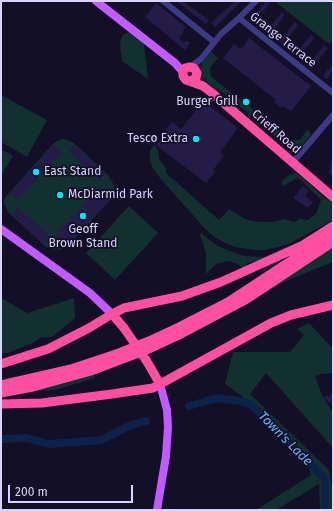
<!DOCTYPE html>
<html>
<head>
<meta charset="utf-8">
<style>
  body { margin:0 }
  #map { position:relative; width:334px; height:511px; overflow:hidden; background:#130f26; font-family:"Fira Sans",sans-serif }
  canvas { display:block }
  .frame { position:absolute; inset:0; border:2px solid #d9d4ff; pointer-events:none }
  .scale { position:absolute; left:8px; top:485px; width:125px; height:18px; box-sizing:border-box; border:2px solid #d9d4ff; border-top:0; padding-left:5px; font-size:12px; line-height:14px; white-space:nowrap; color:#d9d4ff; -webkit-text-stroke:3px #130f26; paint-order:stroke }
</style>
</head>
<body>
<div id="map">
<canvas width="334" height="511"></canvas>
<div class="frame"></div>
<div class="scale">200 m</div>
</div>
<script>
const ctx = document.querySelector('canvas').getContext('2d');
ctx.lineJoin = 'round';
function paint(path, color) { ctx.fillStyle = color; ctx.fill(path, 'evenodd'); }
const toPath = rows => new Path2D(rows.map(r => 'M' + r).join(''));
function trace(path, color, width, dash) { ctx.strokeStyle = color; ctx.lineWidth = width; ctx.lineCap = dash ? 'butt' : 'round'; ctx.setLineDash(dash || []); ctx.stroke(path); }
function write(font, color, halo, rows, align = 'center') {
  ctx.font = font + ' "Fira Sans",sans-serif'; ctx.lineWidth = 3.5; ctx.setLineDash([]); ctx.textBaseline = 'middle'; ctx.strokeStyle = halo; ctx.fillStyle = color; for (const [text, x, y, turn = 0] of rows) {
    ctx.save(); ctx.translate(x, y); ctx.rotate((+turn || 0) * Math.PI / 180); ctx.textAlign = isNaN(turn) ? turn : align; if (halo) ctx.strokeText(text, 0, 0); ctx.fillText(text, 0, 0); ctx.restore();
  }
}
const green = toPath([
  [274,1,333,1,333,40,329,44],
  [131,31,141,40,144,45,148,79,122,61,120,45,121,39,123,35],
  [211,52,218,58,210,68,211,76,214,79,292,140,298,140,301,138,307,130,309,131,311,134,310,136,304,143,297,149,292,150,285,145,227,95,209,84,201,75,201,69,202,63],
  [1,95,47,120,27,157,1,142],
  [62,139,68,140,74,143,108,175,114,185,114,192,112,198,67,247,58,250,46,247,8,212,4,203,5,198,9,193,53,144,57,141],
  [154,145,156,147,158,151,159,159,166,168,166,173,219,220,229,209,245,219,257,222,273,222,284,219,294,222,300,219,308,220,316,214,321,200,301,180,297,178,285,185,282,184,282,181,288,176,293,173,297,173,325,198,333,203,333,220,291,243,275,248,264,250,254,250,236,247,227,244,216,238,206,230,160,178,152,167,150,160,150,151],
  [1,149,13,156,1,176],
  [129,206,158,233,115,280,86,253],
  [323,232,261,273,263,268,256,261,247,263,246,271,238,264,229,261,216,264,206,274,206,253,200,234,201,233,216,245,227,250,245,256,261,257,274,256],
  [333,243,333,262,291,279,236,306],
  [1,298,27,313,74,298,75,318,52,337,40,338,33,343,8,353,1,353],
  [309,323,333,349,333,373,321,374,315,376,322,395,333,413,333,448,266,373,250,394,329,470,333,494,333,510,320,510,319,484,276,510,256,510,311,475,308,467,242,396,225,384,233,352,290,352,304,335,297,329],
  [93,372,95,378,55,390,26,392]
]);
const river = toPath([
  [189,406,217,398,240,401,252,405,325,479,325,510],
  [1,439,27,438,49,444,101,440,131,425,146,421]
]);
const building = toPath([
  [176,1,183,1,209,20,206,24],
  [235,1,242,1,215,27,211,23],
  [266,1,270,3,254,22,251,20],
  [156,3,186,27,183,30,184,31,179,38,184,43,186,40,190,43,185,50,145,17],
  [282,12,285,15,270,35,266,32],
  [295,22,298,25,283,45,279,42],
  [311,35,314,38,299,57,295,54],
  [249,38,311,86,291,111,283,106,281,108,274,102,276,100,223,58,234,44,241,49],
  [324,45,328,48,312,68,308,65],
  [333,63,333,71,327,79,323,76],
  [198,97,238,128,220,152,224,156,213,170,215,172,206,183,156,145,166,132,165,131,172,122,181,129,196,110,191,106],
  [54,145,62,152,18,200,10,193],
  [74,145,106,174,100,180,69,151],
  [331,160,333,160,333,175,329,174],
  [303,186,309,191,305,196,313,202,308,208,293,198],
  [100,187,112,198,67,245,55,235],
  [18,207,49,236,42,243,12,214],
  [333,392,333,399,330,403,324,398,327,395,329,397]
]);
const minor = toPath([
  [163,1,214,42],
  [239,18,333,93],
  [190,67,201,59,221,34,239,18,256,1],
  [293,162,333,115]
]);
const major = toPath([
  [96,1,175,63,183,72],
  [1,229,90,293,112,314],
  [157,510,166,456,168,427,167,410,160,384]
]);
const highway = toPath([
  [190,81,196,78,197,73,194,68,189,67,185,68,183,72,183,76,186,80,203,86,212,93,333,197],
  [112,314,124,328],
  [146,360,160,384],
  [1,364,48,349,89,328,112,314,124,308,182,296,221,282,303,245,333,226],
  [1,385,71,369,119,353,149,341,179,327,228,302,333,233],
  [1,393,33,387,91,371,149,349,179,335,247,299,333,242],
  [1,404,42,403,112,394,153,388,271,323,291,315,333,305]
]);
const highwayBridge = toPath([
  [124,328,146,360]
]);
const markers = [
  [246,102,4,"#00e5ff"],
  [196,139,4,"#00e5ff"],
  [36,172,4,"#00e5ff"],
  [60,195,4,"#00e5ff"],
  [83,216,4,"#00e5ff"]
];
const streetNames = [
  ["Grange Terrace",283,40,38],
  ["Crieff Road",276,132,41]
];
const poiNames = [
  ["Burger Grill",238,102],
  ["Tesco Extra",188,139],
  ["East Stand",44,172,"left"],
  ["McDiarmid Park",68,195,"left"],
  ["Geoff",83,230,"center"],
  ["Brown Stand",83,244,"center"]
];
const waterNames = [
  ["Town's Lade",285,439,45]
];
paint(green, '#12302f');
trace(river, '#0c2248', 8);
paint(building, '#241b47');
trace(minor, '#3d3a85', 6);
trace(major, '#c25bff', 8);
trace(highway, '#ff4fa3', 9);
trace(highwayBridge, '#ff4fa3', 9);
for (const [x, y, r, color] of markers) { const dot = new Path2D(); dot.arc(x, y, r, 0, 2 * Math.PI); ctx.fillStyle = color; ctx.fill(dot); trace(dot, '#130f26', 1.5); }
write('12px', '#d9d4ff', '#130f26', streetNames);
write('12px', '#d9d4ff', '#130f26', poiNames, 'right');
write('italic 13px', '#62b6ff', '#130f26', waterNames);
</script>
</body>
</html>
